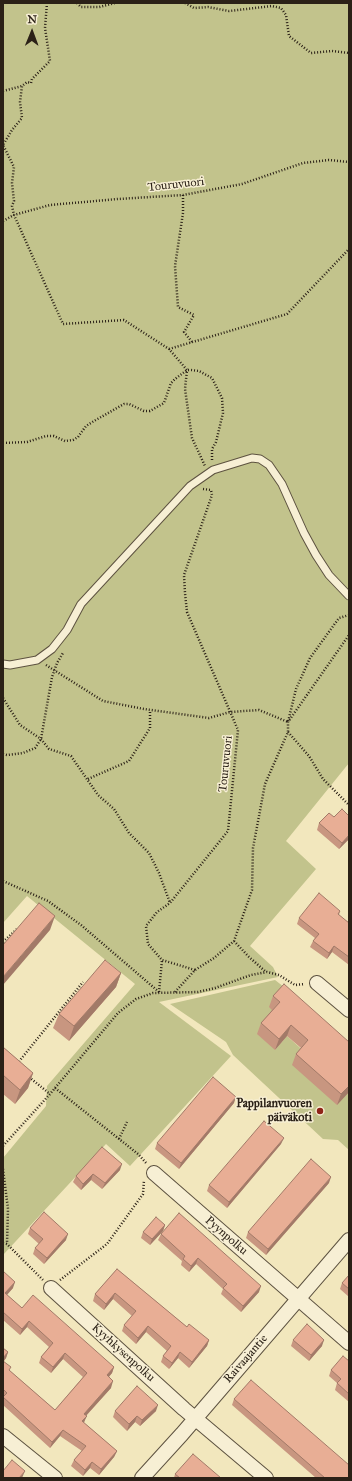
<!DOCTYPE html>
<html>
<head>
<meta charset="utf-8">
<style>
  body { margin:0 }
  #map { position:relative; width:352px; height:1481px; overflow:hidden; background:#f2e7bd; font-family:"IM FELL Great Primer",serif }
  canvas { display:block }
  .frame { position:absolute; inset:0; border:4px solid #2b2117; pointer-events:none }
  .north { position:absolute; left:12px; top:12px; width:40px; height:40px; -webkit-text-stroke:3px #f7efd4; paint-order:stroke; rotate:1deg; font-size:11px; font-weight:700; line-height:16px; text-align:center; color:#2b2117 }
  .north::after { content:''; display:block; margin:auto; width:14px; height:18px; background:#2b2117; clip-path:polygon(50% 0,100% 100%,50% 72%,0 100%) }
</style>
</head>
<body>
<div id="map">
<canvas width="352" height="1481"></canvas>
<div class="frame"></div>
<div class="north">N</div>
</div>
<script>
const ctx = document.querySelector('canvas').getContext('2d');
ctx.lineJoin = 'round';
function paint(path, color) { ctx.fillStyle = color; ctx.fill(path, 'evenodd'); }
const toPath = rows => new Path2D(rows.map(r => 'M' + r).join(''));
function trace(path, color, width, dash) { ctx.strokeStyle = color; ctx.lineWidth = width; ctx.lineCap = dash ? 'butt' : 'round'; ctx.setLineDash(dash || []); ctx.stroke(path); }
function write(font, color, halo, rows, align = 'center') {
  ctx.font = font + ' "IM FELL Great Primer",serif'; ctx.lineWidth = 3; ctx.setLineDash([]); ctx.textBaseline = 'middle'; ctx.strokeStyle = halo; ctx.fillStyle = color; for (const [text, x, y, turn = 0] of rows) {
    ctx.save(); ctx.translate(x, y); ctx.rotate((+turn || 0) * Math.PI / 180); ctx.textAlign = isNaN(turn) ? turn : align; if (halo) ctx.strokeText(text, 0, 0); ctx.fillText(text, 0, 0); ctx.restore();
  }
}
const green = toPath([
  [3,3,349,3,349,763,286,841,316,869,250,946,273,967,278,977,159,1002,231,1056,130,1166,106,1144,3,1255,3,1158,46,1106,47,1086,135,984,27,896,3,923],
  [275,980,284,987,276,1013,275,1050,287,1036,349,1092,349,1150,338,1140,323,1139,233,1055,226,1042,170,1004]
]);
const path = toPath([
  [47,3,45,28,50,61,32,79,31,83,27,82,22,86,20,102,22,118,12,130,3,145,14,167,12,183,14,201,12,206,14,215,63,324,124,320,169,349,187,370,185,389,192,438,205,466],
  [77,3,81,7,99,7,115,3],
  [185,3,194,8,208,7,229,11,272,6,281,8,286,15,289,36,311,53,332,51,349,53],
  [3,91,22,86],
  [183,195,183,213,175,266,178,307,194,315,184,332,192,342],
  [3,221,14,215,50,205,118,199,183,195,242,184,303,163,329,160,349,162],
  [169,349,287,314,349,249],
  [3,443,27,442,46,436,54,436,65,441,73,440,78,437,86,426,94,421,124,404,129,404,144,411,150,411,164,403,171,383,175,379,187,370,191,370,199,371,212,378,222,398,223,413,216,442,212,449,212,461],
  [46,665,103,701,144,709,209,718,230,712,259,710,288,722,296,689,310,658,339,618,349,615],
  [3,698,20,725,41,739,49,749,71,756,98,795,114,809,129,833,149,853,159,873,170,903],
  [288,732,309,756,323,779,349,805],
  [3,754,7,755,23,753,35,748,41,739,52,677,57,663,63,653],
  [88,779,129,761,150,728,150,710],
  [3,881,48,901,81,925,159,992],
  [234,941,248,956,266,972],
  [3,942,17,929],
  [195,970,162,960,148,944,146,926,157,912,170,903,228,831,238,730,187,612,185,593,184,575,212,495,211,490,203,489],
  [159,992,162,960],
  [175,992,195,970,214,958,234,941,252,890,253,848,265,784,288,732,288,722,349,635],
  [17,1064,83,982],
  [29,1077,50,1094],
  [55,1088,138,1154,147,1164],
  [119,1139,127,1122],
  [3,1146,50,1094,118,1013,136,999,153,993,198,992,215,988,251,975,267,972,279,975,295,985,305,984],
  [3,1169,8,1209,7,1244],
  [3,1243,7,1244,43,1280],
  [60,1280,107,1244,143,1194,144,1180]
]);
const service = toPath([
  [3,664,10,665,37,660,52,649,67,630,81,604,190,486,213,470,252,458,260,459,269,465,282,484,304,533,316,555,329,575,349,596]
]);
const minor = toPath([
  [317,983,349,1010],
  [154,1173,349,1343],
  [51,1288,184,1409,266,1478],
  [3,1436,55,1478],
  [142,1478,182,1434,349,1240]
]);
const wall = toPath([
  [319,823,349,839,339,849,317,830],
  [340,911,339,915,349,923,349,965,332,952,327,959,310,947,313,941,315,938,297,924,299,918],
  [121,973,116,987,69,1041,53,1028,59,1014],
  [284,984,349,1092,337,1105,292,1065,296,1054,301,1048,287,1036,275,1050,257,1034,261,1023,272,1010,269,1007,273,996],
  [3,1047,33,1073,28,1088,15,1104,3,1094],
  [234,1103,179,1169,155,1149,157,1143],
  [281,1144,227,1208,207,1191,209,1185],
  [120,1170,102,1189,91,1180,81,1190,73,1182,76,1176],
  [329,1183,266,1255,246,1238,248,1232],
  [165,1225,163,1231,150,1245,141,1238,143,1232],
  [30,1228,66,1240,44,1264,33,1254,35,1248,39,1244,28,1234],
  [161,1234,259,1292,241,1312,221,1294,223,1289,196,1264,189,1272,181,1265,182,1261,158,1240],
  [117,1269,187,1327,209,1340,207,1346,189,1368,178,1358,169,1369,161,1362,163,1356,167,1351,146,1332,136,1344,122,1331,124,1325,132,1316,113,1299,104,1310,93,1301,95,1294],
  [3,1271,13,1288,7,1295,22,1308,114,1367,112,1373,109,1377,111,1388,86,1416,84,1423,117,1451,114,1457,99,1475,90,1468,83,1476,71,1466,74,1460,82,1451,60,1436,50,1448,3,1405,3,1348,8,1352,6,1358,4,1361,9,1370,55,1410,83,1377,63,1359,51,1373,39,1363,41,1357,49,1347,27,1327,20,1335,3,1320],
  [349,1275,349,1297,340,1289,342,1283],
  [293,1340,322,1346,309,1361,291,1346],
  [349,1361,349,1402,335,1390,337,1383,329,1376,331,1370],
  [234,1399,349,1478,316,1478,232,1405],
  [115,1411,156,1411,140,1426,135,1422,127,1431,113,1417],
  [175,1474,221,1478,174,1478]
]);
const shadedWall = toPath([
  [349,835,349,839,339,849,342,843],
  [55,916,50,930,3,985,3,977],
  [334,946,332,952,327,959,329,953],
  [121,973,116,987,69,1041,74,1026],
  [291,1025,287,1036,275,1050,279,1039],
  [33,1073,28,1088,15,1104,20,1090],
  [349,1086,349,1092,337,1105,341,1094],
  [236,1097,234,1103,179,1169,181,1163],
  [284,1138,281,1144,227,1208,229,1202],
  [122,1164,120,1170,102,1189,105,1183],
  [93,1174,91,1180,81,1190,83,1184],
  [331,1177,329,1183,266,1255,268,1249],
  [165,1225,163,1231,150,1245,152,1239],
  [68,1234,66,1240,44,1264,47,1258],
  [198,1258,196,1264,189,1272,191,1266],
  [15,1282,13,1288,3,1299,5,1293],
  [261,1286,259,1292,241,1312,243,1306],
  [115,1293,113,1299,104,1310,106,1304],
  [29,1321,27,1327,20,1335,22,1329],
  [148,1326,146,1332,136,1344,138,1338],
  [209,1340,207,1346,189,1368,192,1362],
  [324,1340,322,1346,309,1361,311,1355],
  [8,1352,6,1358,3,1362,3,1358],
  [180,1352,178,1358,169,1369,172,1363],
  [65,1353,63,1359,51,1373,53,1367],
  [114,1367,112,1373,105,1381,107,1375],
  [113,1381,111,1388,82,1420,84,1414],
  [158,1405,156,1411,140,1426,142,1420],
  [87,1416,84,1422,80,1427,82,1421],
  [137,1416,135,1422,127,1431,129,1424],
  [63,1430,60,1436,50,1448,52,1442],
  [117,1451,114,1457,99,1475,101,1469],
  [92,1462,90,1468,83,1476,85,1470],
  [25,1471,22,1478,19,1478]
]);
const building = toPath([
  [342,809,349,816,349,835,342,843,319,823,329,813,334,817,342,809],
  [319,893,340,911,338,914,349,923,349,957,334,946,329,953,313,941,319,934,299,918,319,893],
  [39,903,55,916,3,977,3,945,39,903],
  [105,960,121,973,74,1026,59,1014,105,960],
  [284,984,349,1042,349,1086,341,1094,296,1054,308,1040,291,1025,279,1039,261,1023,280,1002,273,996,284,984],
  [3,1047,33,1073,20,1090,3,1075,3,1047],
  [213,1077,236,1097,181,1163,157,1143,213,1077],
  [264,1121,284,1138,229,1202,209,1185,264,1121],
  [102,1147,122,1164,105,1183,93,1174,83,1184,76,1176,102,1147],
  [311,1159,331,1177,268,1249,248,1232,311,1159],
  [44,1212,68,1234,47,1258,35,1248,43,1239,30,1228,44,1212],
  [179,1213,261,1286,243,1306,223,1288,227,1284,198,1258,191,1266,183,1259,185,1256,161,1234,179,1213],
  [156,1217,165,1225,152,1239,143,1232,156,1217],
  [117,1269,187,1327,189,1324,209,1340,192,1362,180,1352,172,1363,163,1356,171,1346,148,1326,138,1338,124,1325,136,1311,115,1293,106,1304,95,1294,117,1269],
  [3,1271,15,1282,5,1293,22,1308,33,1295,114,1367,107,1375,113,1381,84,1414,87,1416,82,1421,117,1451,101,1469,92,1462,85,1470,74,1460,86,1446,63,1430,52,1442,3,1397,7,1393,3,1389,3,1361,11,1367,9,1370,55,1410,87,1373,65,1353,53,1367,41,1357,53,1343,29,1321,22,1329,3,1312,3,1271],
  [349,1275,349,1289,342,1283,349,1275],
  [307,1324,324,1340,311,1355,293,1340,307,1324],
  [3,1348,8,1352,3,1358,3,1348],
  [343,1356,349,1361,349,1394,337,1383,341,1379,331,1370,343,1356],
  [251,1380,349,1465,349,1478,325,1478,234,1399,251,1380],
  [137,1386,158,1405,142,1420,137,1416,129,1424,115,1411,137,1386],
  [193,1454,221,1478,180,1478,175,1474,193,1454],
  [12,1460,25,1471,19,1478,3,1478,3,1471,12,1460]
]);
const markers = [
  [320,1111,4,"#8f2418"]
];
const streetNames = [
  ["Touruvuori",176,185,-6],
  ["Touruvuori",226,764,-84],
  ["Pyynpolku",226,1236,41],
  ["Kyyhkysenpolku",123,1353,42],
  ["Raivaajantie",246,1359,-49]
];
const poiNames = [
  ["Pappilanvuoren",312,1104],
  ["päiväkoti",312,1118]
];
paint(green, '#c2c38c');
trace(service, '#5d5240', 9);
trace(minor, '#5d5240', 16);
trace(path, '#2b2117', 2.5, [1, 2]);
trace(service, '#f7efd4', 7);
trace(minor, '#f7efd4', 14);
paint(wall, '#c89680');
paint(shadedWall, '#a27a68');
paint(building, '#e8ae95');
trace(building, '#a27a68', 1);
for (const [x, y, r, color] of markers) { const dot = new Path2D(); dot.arc(x, y, r, 0, 2 * Math.PI); ctx.fillStyle = color; ctx.fill(dot); trace(dot, '#f7efd4', 1.5); }
write('12px', '#2b2117', '#f7efd4', streetNames);
write('bold 12px', '#2b2117', '#f7efd4', poiNames, 'right');
</script>
</body>
</html>
